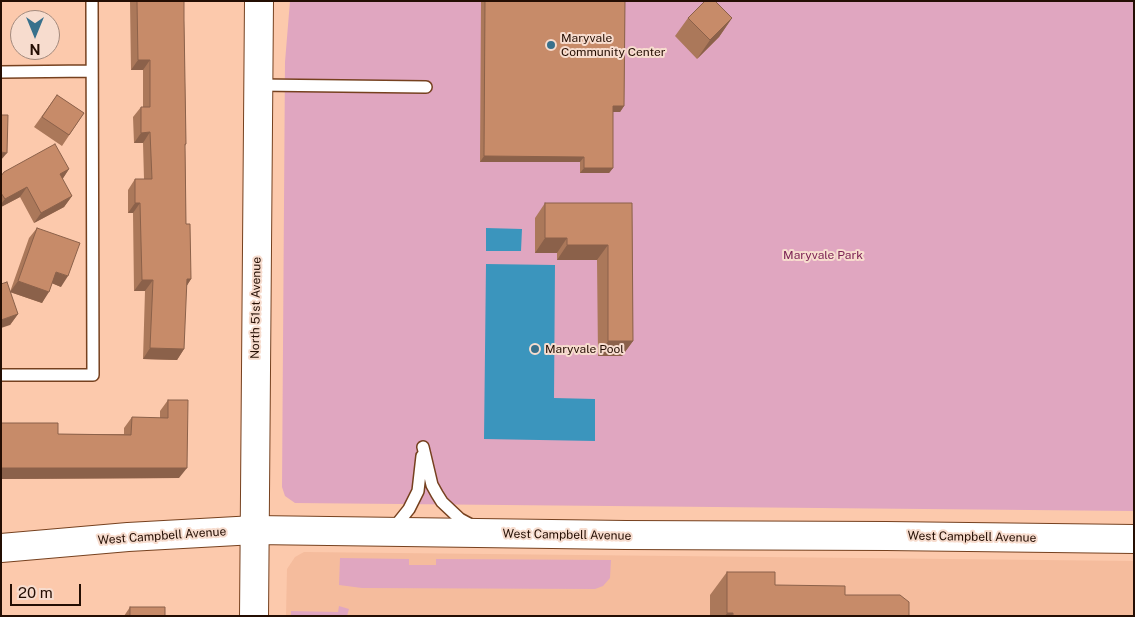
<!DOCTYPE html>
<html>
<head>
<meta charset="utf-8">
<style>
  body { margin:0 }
  #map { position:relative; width:1135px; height:617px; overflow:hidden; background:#fcc9ac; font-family:"Public Sans",sans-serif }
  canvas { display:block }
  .frame { position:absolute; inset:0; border:2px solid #240e03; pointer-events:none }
  .north { position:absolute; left:10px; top:10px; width:50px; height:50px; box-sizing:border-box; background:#f7dcce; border:1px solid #a38a7d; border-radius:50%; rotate:180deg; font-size:14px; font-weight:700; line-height:20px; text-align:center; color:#240e03 }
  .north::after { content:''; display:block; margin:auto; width:18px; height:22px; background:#39718c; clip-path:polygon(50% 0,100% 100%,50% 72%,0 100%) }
  .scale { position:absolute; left:10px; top:584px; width:71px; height:22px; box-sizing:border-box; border:2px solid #240e03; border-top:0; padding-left:6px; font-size:15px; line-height:18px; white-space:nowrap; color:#240e03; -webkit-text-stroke:4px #f7dcce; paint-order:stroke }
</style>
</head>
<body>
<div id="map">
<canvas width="1135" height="617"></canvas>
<div class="frame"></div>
<div class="north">N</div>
<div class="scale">20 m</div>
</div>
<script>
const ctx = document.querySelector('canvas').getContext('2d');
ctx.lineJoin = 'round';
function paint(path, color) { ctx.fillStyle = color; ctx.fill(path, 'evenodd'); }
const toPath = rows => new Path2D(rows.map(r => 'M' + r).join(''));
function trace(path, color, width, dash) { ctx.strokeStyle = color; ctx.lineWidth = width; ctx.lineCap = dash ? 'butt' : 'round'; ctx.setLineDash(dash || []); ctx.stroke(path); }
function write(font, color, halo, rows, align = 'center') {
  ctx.font = font + ' "Public Sans",sans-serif'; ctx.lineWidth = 4; ctx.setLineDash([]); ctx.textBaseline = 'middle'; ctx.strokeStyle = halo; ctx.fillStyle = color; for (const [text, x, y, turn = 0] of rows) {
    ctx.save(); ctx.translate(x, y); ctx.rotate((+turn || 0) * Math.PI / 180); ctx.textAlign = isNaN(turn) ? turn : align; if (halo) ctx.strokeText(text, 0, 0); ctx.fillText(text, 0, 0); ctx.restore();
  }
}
const built = toPath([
  [304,552,1134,561,1134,616,286,616,287,569,295,557]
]);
const green = toPath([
  [290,1,1134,1,1134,511,295,503,285,496,282,487,285,62],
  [340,558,409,559,409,565,436,565,436,559,611,560,610,578,603,586,595,589,362,588,339,585],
  [339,606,349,609,347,616,291,616,291,611,338,612]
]);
const water = toPath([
  [486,228,522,229,521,251,486,251],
  [486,264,555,265,554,398,595,399,595,441,484,439]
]);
const service = toPath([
  [1,72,92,71],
  [258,85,426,87],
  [1,375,93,375,92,1],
  [423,447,432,485,437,494,442,502,460,519,473,526],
  [393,529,409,509,418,491,422,456]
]);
const tertiary = toPath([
  [1,548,128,537,255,530,626,535,886,536,1134,539]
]);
const primary = toPath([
  [254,616,259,1]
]);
const wall = toPath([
  [130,1,184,1,184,20,186,144,185,146,186,224,191,279,186,287,184,349,177,360,143,359,145,291,134,291,133,213,128,213,128,190,135,179,144,179,143,143,134,143,133,117,141,107,143,107,143,70,131,70],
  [481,1,625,1,624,106,620,112,613,112,613,168,609,173,580,173,580,162,480,162],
  [688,18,732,18,719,37,697,59,675,36],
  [57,95,84,113,62,146,34,127],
  [69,169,62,179,72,196,64,207,34,223,20,197,1,207,1,176],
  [545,203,632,203,633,341,622,356,598,356,597,260,557,260,557,253,535,253,535,218],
  [37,228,61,287,52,283,42,303,10,292,18,314,10,325,10,292,29,238],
  [168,400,179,478,1,479,1,423,58,434,124,434,124,428,132,417,160,418,160,411],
  [727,572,775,585,845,595,909,616,710,616,710,595],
  [130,607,165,616,124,616]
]);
const shadedWall = toPath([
  [732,18,719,37,697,59,710,40],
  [138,60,150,60,143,70,131,70],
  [613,106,624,106,620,112,610,112],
  [150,132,143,143,134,143,141,133],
  [1,152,7,153,1,160],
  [484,156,584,157,580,162,480,162],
  [584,168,613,168,609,173,580,173],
  [69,169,62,180,60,174],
  [27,187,20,197,1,207,1,204,5,199],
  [72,196,64,207,34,223,41,213],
  [135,203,140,203,133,213,128,213],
  [545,238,567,238,557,253,535,253],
  [567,245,608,245,597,260,557,260],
  [56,272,68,276,61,287,49,282],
  [187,279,191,279,184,290],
  [142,280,153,280,145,291,134,291],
  [18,281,49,292,42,303,10,292],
  [18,314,10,325,1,328,1,320],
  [608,341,633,341,622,356,598,356],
  [150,348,184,349,177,360,143,359],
  [1,468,187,468,179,478,1,479],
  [727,613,733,613,732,616,725,616]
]);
const building = toPath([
  [137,1,184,1,184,20,186,144,185,144,186,224,190,224,191,279,187,279,184,349,150,348,153,280,142,280,140,203,135,203,135,179,152,179,150,132,141,133,141,107,150,107,150,60,138,60,137,1],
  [485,1,625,1,624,106,613,106,613,168,584,168,584,157,484,156,485,1],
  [705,1,715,1,732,18,710,40,688,18,705,1],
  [57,95,84,113,69,135,42,117,57,95],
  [1,115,8,115,7,153,1,152,1,115],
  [55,144,69,169,60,174,72,196,41,213,27,187,5,199,1,193,1,176,4,172,55,144],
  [545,203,632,203,633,341,608,341,608,245,567,245,567,238,545,238,545,203],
  [37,228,80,243,68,276,56,272,49,292,18,281,37,228],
  [7,282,18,314,1,320,1,284,7,282],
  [168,400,188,400,187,468,1,468,1,423,58,423,58,434,131,435,132,417,168,418,168,400],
  [727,572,775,572,775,585,845,586,845,595,900,595,909,602,909,616,733,616,733,613,727,613,727,572],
  [130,607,165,607,165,616,130,616,130,607]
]);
const markers = [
  [551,45,5,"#39718c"],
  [535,349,5,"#39718c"]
];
const poiNames = [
  ["Maryvale",561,38],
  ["Community Center",561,52],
  ["Maryvale Pool",545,349]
];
const parkNames = [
  ["Maryvale Park",823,255]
];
const streetNames = [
  ["North 51st Avenue",256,308,-89],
  ["West Campbell Avenue",567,535,1],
  ["West Campbell Avenue",162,536,-4],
  ["West Campbell Avenue",972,537,1]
];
paint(built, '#f5bc9d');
paint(green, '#e0a6c0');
paint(water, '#3b95bd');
trace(service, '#76411f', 14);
trace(tertiary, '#76411f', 30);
trace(primary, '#76411f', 30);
trace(service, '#fff', 11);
trace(tertiary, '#fff', 28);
trace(primary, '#fff', 28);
paint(wall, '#ab785a');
paint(shadedWall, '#8b614a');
paint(building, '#c78b69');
trace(building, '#8b614a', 1);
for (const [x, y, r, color] of markers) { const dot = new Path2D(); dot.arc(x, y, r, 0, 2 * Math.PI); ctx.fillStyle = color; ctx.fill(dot); trace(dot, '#f7dcce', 2); }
write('12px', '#240e03', '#f7dcce', poiNames, 'left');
write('12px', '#7c2354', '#f7dcce', parkNames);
write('12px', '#240e03', '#f7dcce', streetNames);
</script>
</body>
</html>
